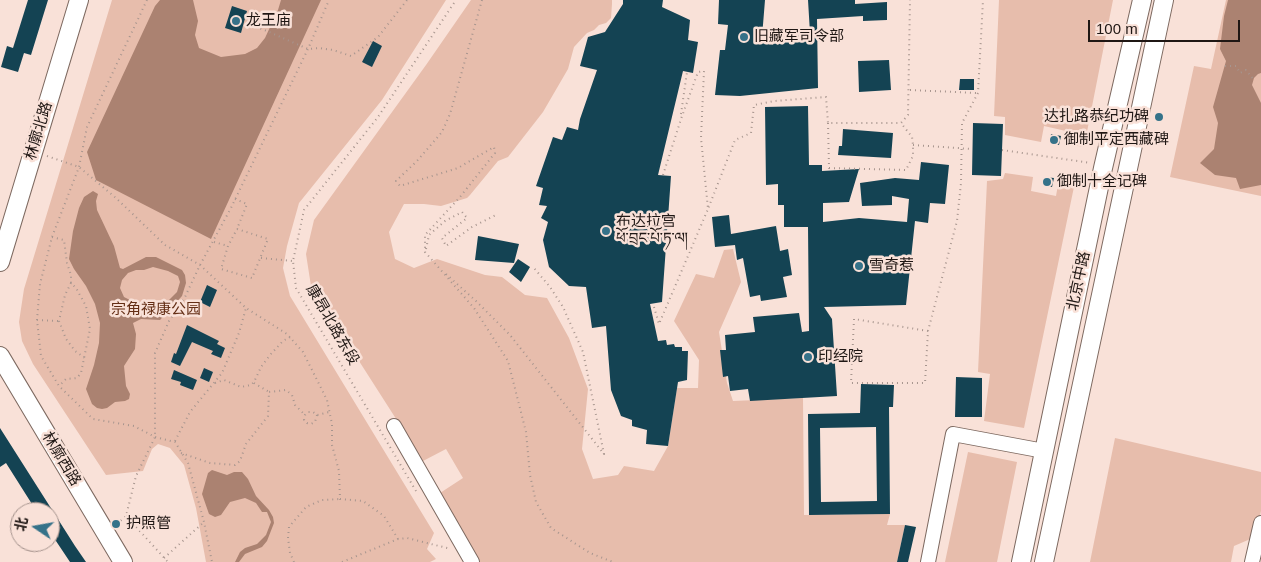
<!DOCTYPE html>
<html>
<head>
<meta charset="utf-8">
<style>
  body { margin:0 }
  #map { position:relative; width:1261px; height:562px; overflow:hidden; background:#f9e1d8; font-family:Helvetica,"Noto Sans SC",sans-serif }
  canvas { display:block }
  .north { position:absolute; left:10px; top:502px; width:50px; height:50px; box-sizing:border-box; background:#f9e1d8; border:1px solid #a2908a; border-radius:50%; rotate:282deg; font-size:14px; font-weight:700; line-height:20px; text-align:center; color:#1f1714 }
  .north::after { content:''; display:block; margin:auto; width:18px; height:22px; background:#357289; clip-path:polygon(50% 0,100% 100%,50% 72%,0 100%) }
  .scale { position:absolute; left:1088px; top:20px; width:152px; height:22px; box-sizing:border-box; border:2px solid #1f1714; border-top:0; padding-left:6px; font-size:15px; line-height:18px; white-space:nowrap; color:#1f1714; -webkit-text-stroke:4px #f9e1d8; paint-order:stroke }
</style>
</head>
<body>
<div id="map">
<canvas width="1261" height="562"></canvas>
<div class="north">北</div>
<div class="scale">100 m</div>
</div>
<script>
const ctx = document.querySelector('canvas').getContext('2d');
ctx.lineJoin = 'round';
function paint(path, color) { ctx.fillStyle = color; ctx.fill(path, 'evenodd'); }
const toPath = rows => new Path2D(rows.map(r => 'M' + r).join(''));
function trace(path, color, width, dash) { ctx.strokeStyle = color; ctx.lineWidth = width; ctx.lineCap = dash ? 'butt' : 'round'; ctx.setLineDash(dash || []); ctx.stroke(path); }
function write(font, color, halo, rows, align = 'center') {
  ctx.font = font + ' Helvetica,"Noto Sans SC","Noto Serif Tibetan",sans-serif'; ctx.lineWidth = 5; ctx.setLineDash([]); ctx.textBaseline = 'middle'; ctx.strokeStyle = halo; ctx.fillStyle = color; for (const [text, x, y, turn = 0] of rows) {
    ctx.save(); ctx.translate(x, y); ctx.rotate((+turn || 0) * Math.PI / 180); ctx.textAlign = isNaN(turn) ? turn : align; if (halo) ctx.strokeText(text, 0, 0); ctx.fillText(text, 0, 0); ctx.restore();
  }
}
const green = toPath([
  [112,0,446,0,382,100,299,203,287,246,283,268,290,296,434,533,427,549,436,559,430,562,206,562,196,508,184,465,170,448,158,444,152,449,143,471,106,475,33,364,22,341,19,322,24,289],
  [471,0,612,0,612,4,611,18,606,23,599,25,594,30,587,33,574,47,568,69,543,112,508,157,498,161,470,195,467,198,441,206,424,204,404,204,389,232,395,259,414,268,437,259,485,275,502,277,525,295,547,298,569,338,588,389,582,449,593,479,618,475,624,466,654,471,668,446,677,388,698,388,699,360,674,321,696,274,714,278,724,250,733,249,741,282,719,332,727,383,733,401,803,398,804,515,890,514,887,525,905,525,897,562,479,562,440,493,463,478,446,449,423,461,311,286,306,254,314,220,426,65],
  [999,0,1113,0,1084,147,1064,144,1066,131,1044,126,1041,142,1005,135,1005,117,994,116],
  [1226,0,1261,0,1261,196,1170,177,1194,66,1211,69],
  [1005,173,1033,177,1031,191,1056,196,1059,179,1075,182,1024,428,984,421,990,374,978,372,987,181,1003,179],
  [1115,438,1261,472,1261,511,1255,537,1234,546,1231,562,1090,562],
  [968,452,1017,462,997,562,945,562]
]);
const water = toPath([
  [160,0,193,0,198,21,195,35,199,48,221,57,245,54,257,48,265,38,278,10,281,0,321,0,211,239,96,180,87,152,155,6],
  [1228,0,1261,0,1261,73,1258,74,1254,78,1252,85,1261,103,1261,185,1240,189,1236,178,1215,175,1200,163,1214,149,1218,123,1213,107,1226,61,1220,49,1224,16],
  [93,191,98,194,96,201,97,210,114,246,120,268,123,269,146,257,156,257,182,270,185,275,186,283,182,296,160,320,141,319,133,323,136,334,135,349,124,366,126,386,130,394,129,399,125,401,115,402,107,408,102,409,97,408,92,404,86,389,94,365,99,343,100,323,95,304,86,286,74,269,69,259,73,231,79,208,84,197],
  [153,267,168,271,178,276,180,282,177,292,169,300,159,305,157,314,152,315,144,313,143,306,140,302,130,300,124,297,120,288,122,280,128,273,136,270,144,270],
  [212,470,227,475,234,472,242,472,248,479,256,496,269,510,273,517,274,523,267,541,262,547,245,554,239,562,235,562,240,552,245,548,257,544,266,535,271,522,267,512,262,512,256,503,245,498,230,502,221,515,215,517,209,514,202,494,208,473]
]);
const building = toPath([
  [28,0,48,0,31,55,24,53,18,72,1,67,7,46,13,48],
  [623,0,663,0,662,7,690,20,688,40,698,42,693,73,683,71,658,175,671,176,662,302,650,304,658,341,666,340,667,345,674,344,675,347,682,347,682,351,688,351,687,380,678,382,668,446,646,444,647,430,632,426,632,420,621,416,611,390,606,326,592,328,586,287,569,286,549,267,543,240,548,222,541,218,547,206,539,205,543,188,536,186,553,137,562,140,567,127,578,130,580,119,597,70,580,66,588,37,605,32,623,4],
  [719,0,765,0,762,37,810,33,808,0,855,0,855,4,887,2,887,20,863,21,863,16,817,19,818,88,740,96,715,95,720,50,725,50,728,25,718,24],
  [232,6,247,11,241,33,225,28],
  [373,41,382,46,372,67,362,62],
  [889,60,891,90,859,92,858,61],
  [960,79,974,79,974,90,959,90],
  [808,106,809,165,822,165,822,171,859,169,849,202,823,203,823,222,859,218,907,222,909,199,892,196,892,205,862,206,860,183,895,178,919,180,921,162,949,165,945,204,930,203,928,223,915,221,906,305,824,307,832,319,837,396,750,401,748,389,730,391,728,376,723,377,720,350,726,350,725,335,755,332,753,317,799,313,802,332,809,331,808,227,784,227,784,205,778,205,778,184,766,185,765,107],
  [973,123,1003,124,1001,176,972,175],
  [843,129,893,133,891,158,838,155,839,146,842,146],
  [1051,134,1061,136,1059,145,1050,143],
  [1044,177,1054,178,1052,187,1043,186],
  [729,215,731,234,776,226,780,251,788,249,792,275,783,277,787,297,761,301,760,295,750,297,743,258,737,260,735,245,715,247,712,217],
  [478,236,519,244,514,263,475,260],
  [518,259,530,267,521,282,509,272],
  [207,285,217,290,210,307,200,302],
  [187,325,219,341,217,344,225,348,221,358,211,354,213,351,192,342,180,366,171,362,174,353,176,354],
  [204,368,213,372,209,382,200,378],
  [174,370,197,380,193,390,180,385,181,382,171,379],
  [956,377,982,378,982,417,955,417],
  [861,384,894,385,893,407,889,407,890,514,809,515,808,414,860,413],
  [876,427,877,501,821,502,820,428],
  [0,428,75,546,86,562,70,562,50,532,50,512,37,512,6,463,0,467],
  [905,525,916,527,908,562,897,562]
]);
const path = toPath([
  [147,0,87,127,79,167,52,237,40,284,37,320,41,356,59,386,93,419,134,426,155,437,175,442,188,463,204,522,212,562],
  [482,0,450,114,442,132,417,161,396,181,400,186,458,168,494,147,495,153,460,197,425,235,425,252,474,308,508,361,526,432,530,475,536,502,551,528,590,553,613,562],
  [246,24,262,29,308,49,319,48,333,50,351,56,378,37,407,0],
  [1225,66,1236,66,1240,73,1246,70,1254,80],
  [910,90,977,93],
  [681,114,687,72],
  [828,123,829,168,906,170,913,156,913,145,912,137,901,123],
  [913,145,972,149],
  [1002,150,1091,163],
  [47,156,79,167,116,198,165,245,200,265,246,308,287,334,303,352,327,400,332,424,332,445,339,471,340,499,363,501,384,516,398,539],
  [663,175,681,119,698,72,704,71,701,138,708,209,735,140,751,133,754,105,774,101,826,97,828,123,901,123,908,115,910,0],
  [235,199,247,204,237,229],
  [237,229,268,239,252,278,221,269,228,246,237,229],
  [52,237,64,240,67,263,71,275,71,283,76,288,86,306,90,329,81,373,77,378,66,379,59,386],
  [214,242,228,246],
  [426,249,429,235,445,221,462,212,467,218,442,238,446,246,472,227,496,215],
  [261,258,293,261],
  [446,274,476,301,510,335,604,454,583,352,563,307,550,287,534,268],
  [71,283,65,295,59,321,66,339,75,351,85,358],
  [654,307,659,324,708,209],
  [37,320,59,321],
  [928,331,854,319,851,383,925,383,928,331,957,221,961,183,962,123,978,93,983,0],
  [215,383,224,380,241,387,251,385,254,382,261,367,270,355,283,341,290,337],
  [254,383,269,392],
  [317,415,315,422,311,424,307,423,304,420,305,415,308,412,313,412,317,415,329,412],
  [175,441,190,412,222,373,239,333,246,308],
  [181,453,210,463,235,465,240,461,246,444,268,416,269,392,286,390,292,395,295,405,305,415],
  [416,491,296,288,293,261,304,210,378,117,456,0],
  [126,516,168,562],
  [117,524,126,516,136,476,155,437,155,353,169,321,185,297,200,265,231,208,308,49,329,0],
  [164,558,204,522],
  [294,562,290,553,288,538,289,527,306,507,322,500,340,499],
  [342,562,398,539,407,538,451,549]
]);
const minor = toPath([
  [394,426,472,562],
  [928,562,953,434,1044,451],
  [1252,562,1261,523]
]);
const major = toPath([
  [0,262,79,0],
  [0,356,123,562],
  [1021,562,1103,168,1142,0],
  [1044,562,1164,0]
]);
const markers = [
  [236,21,5,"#357289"],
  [744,37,5,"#357289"],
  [1159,117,5,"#357289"],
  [1054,140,5,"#357289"],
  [1047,182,5,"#357289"],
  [606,231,5,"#357289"],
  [859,266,5,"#357289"],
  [808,357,5,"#357289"],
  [116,524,5,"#357289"]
];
const poiNames = [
  ["龙王庙",246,21],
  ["旧藏军司令部",754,37],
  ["达扎路恭纪功碑",1149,117,"right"],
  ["御制平定西藏碑",1064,140],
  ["御制十全记碑",1057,182],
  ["布达拉宫",616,222],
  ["ཕོ་བྲང་པོ་ཏ་ལ།",616,239],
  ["雪奇惹",869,266],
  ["印经院",818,357],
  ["护照管",126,524]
];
const streetNames = [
  ["林廓北路",39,131,-73],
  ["北京中路",1079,281,-78],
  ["康昂北路东段",332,325,60],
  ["林廓西路",61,459,59]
];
const parkNames = [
  ["宗角禄康公园",156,310]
];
paint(green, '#e7bdac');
paint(water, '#ab8271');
paint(building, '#144353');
trace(minor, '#7d6960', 16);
trace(major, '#7d6960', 20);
trace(path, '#a7958e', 2, [1, 4]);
trace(minor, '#fff', 14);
trace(major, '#fff', 18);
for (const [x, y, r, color] of markers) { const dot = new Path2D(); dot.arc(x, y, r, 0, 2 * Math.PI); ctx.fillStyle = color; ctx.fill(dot); trace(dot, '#f9e1d8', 2); }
write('15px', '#1f1714', '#f9e1d8', poiNames, 'left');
write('15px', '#1f1714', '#f9e1d8', streetNames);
write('15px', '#642e15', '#f9e1d8', parkNames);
</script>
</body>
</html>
